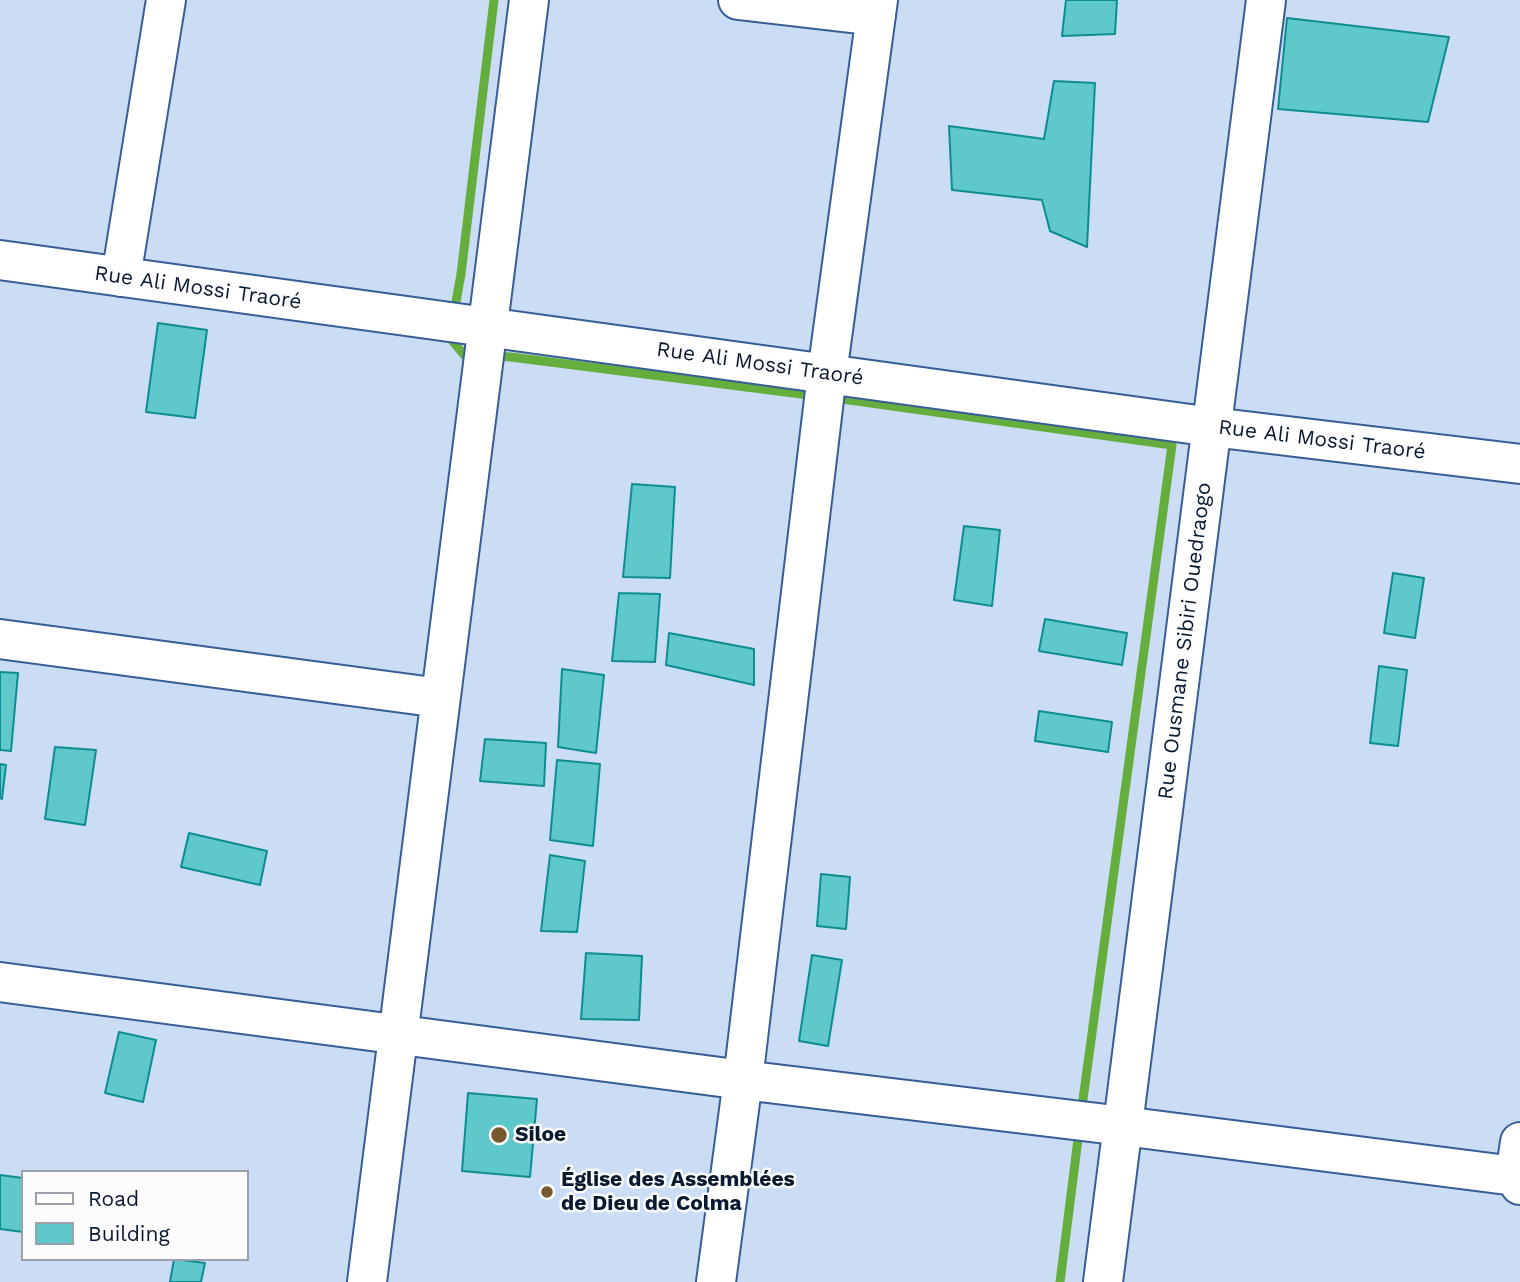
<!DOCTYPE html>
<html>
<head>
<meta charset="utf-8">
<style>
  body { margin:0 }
  #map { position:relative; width:1520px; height:1282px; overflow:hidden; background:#cbddf5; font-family:"Work Sans",sans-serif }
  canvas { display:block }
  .legend { position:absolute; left:21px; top:1170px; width:228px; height:91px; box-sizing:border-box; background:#fcfcfc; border:2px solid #9ba1aa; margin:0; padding:9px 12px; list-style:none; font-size:21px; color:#09192f }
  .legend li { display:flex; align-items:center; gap:14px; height:35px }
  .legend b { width:35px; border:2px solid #9ba1aa }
</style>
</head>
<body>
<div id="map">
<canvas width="1520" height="1282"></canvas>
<ul class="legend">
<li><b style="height:9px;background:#fff"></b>Road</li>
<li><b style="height:19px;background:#5fc8ca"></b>Building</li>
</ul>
</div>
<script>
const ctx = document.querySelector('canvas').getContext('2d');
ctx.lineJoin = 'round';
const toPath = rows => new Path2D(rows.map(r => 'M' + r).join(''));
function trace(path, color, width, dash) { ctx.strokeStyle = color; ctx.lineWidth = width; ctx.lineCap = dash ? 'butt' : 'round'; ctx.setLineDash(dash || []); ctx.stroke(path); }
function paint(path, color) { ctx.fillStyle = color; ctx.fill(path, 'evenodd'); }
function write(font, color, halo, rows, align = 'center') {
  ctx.font = font + ' "Work Sans",sans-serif'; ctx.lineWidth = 5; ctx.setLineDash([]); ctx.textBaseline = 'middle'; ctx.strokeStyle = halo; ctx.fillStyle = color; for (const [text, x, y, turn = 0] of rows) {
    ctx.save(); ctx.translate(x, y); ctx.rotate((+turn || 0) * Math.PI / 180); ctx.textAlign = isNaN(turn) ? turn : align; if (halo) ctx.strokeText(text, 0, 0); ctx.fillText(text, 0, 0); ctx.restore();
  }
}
const stream = toPath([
  [454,313,461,274,494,0],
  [451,334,450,338,464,355,477,355],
  [494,356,511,357,817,396],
  [835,398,1172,445,1081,1114],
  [1060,1282,1079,1131]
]);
const building = toPath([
  [1066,0,1117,0,1115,34,1062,36,1066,0],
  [1287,18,1449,37,1428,122,1278,109,1287,18],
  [1054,81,1095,83,1087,247,1050,231,1042,200,952,190,949,126,1044,139,1054,81],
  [158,323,207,330,195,418,146,412,158,323],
  [632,484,675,487,670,578,623,577,632,484],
  [964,526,1000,530,992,606,954,600,964,526],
  [1393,573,1424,578,1415,638,1384,633,1393,573],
  [619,593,660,594,655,662,612,661,619,593],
  [1045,619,1127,633,1122,665,1039,651,1045,619],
  [669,633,754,649,754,685,666,665,669,633],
  [1379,666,1407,670,1398,746,1370,743,1379,666],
  [562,669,604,675,596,753,558,747,562,669],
  [0,672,18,673,11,751,0,750,0,672],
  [1039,711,1112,722,1108,752,1035,741,1039,711],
  [485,739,546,743,544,786,480,781,485,739],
  [55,747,96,750,85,825,45,819,55,747],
  [557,760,600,764,593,846,550,840,557,760],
  [0,764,6,765,2,799,0,798,0,764],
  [189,833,267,851,260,885,181,867,189,833],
  [550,855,585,861,577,932,541,931,550,855],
  [821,874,850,877,846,929,817,926,821,874],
  [586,953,642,956,639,1020,581,1019,586,953],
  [812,955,842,960,828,1046,799,1041,812,955],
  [119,1032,156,1040,143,1102,105,1093,119,1032],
  [468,1093,537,1099,530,1177,462,1171,468,1093],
  [0,1175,23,1178,23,1232,0,1229,0,1175],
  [174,1259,205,1263,201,1282,170,1282,174,1259]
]);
const minor = toPath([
  [738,0,876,16],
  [0,260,1212,427,1520,464],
  [121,277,166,0],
  [0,639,440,698],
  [0,982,743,1080,1123,1126,1515,1176],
  [1520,1142,1515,1176,1520,1185],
  [367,1282,529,0],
  [716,1282,743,1080,827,374,878,0],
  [1103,1282,1266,0]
]);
const markers = [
  [499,1135,9,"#76592c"],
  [547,1192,7,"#76592c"]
];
const streetNames = [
  ["Rue Ali Mossi Traoré",198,288,8],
  ["Rue Ali Mossi Traoré",760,364,8],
  ["Rue Ali Mossi Traoré",1322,440,7],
  ["Rue Ousmane Sibiri Ouedraogo",1185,641,-83]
];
const poiNames = [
  ["Siloe",515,1135],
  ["Église des Assemblées",561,1180],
  ["de Dieu de Colma",561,1204]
];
trace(stream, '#65ae3e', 9);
paint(building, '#5fc8ca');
trace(building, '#0d8d8f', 2);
trace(minor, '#375e94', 42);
trace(minor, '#fff', 38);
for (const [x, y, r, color] of markers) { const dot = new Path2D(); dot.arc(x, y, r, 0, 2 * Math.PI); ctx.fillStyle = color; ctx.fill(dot); trace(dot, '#fcfcfc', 2.5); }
write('21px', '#09192f', '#fcfcfc', streetNames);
write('bold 21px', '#09192f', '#fcfcfc', poiNames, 'left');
</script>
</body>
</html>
